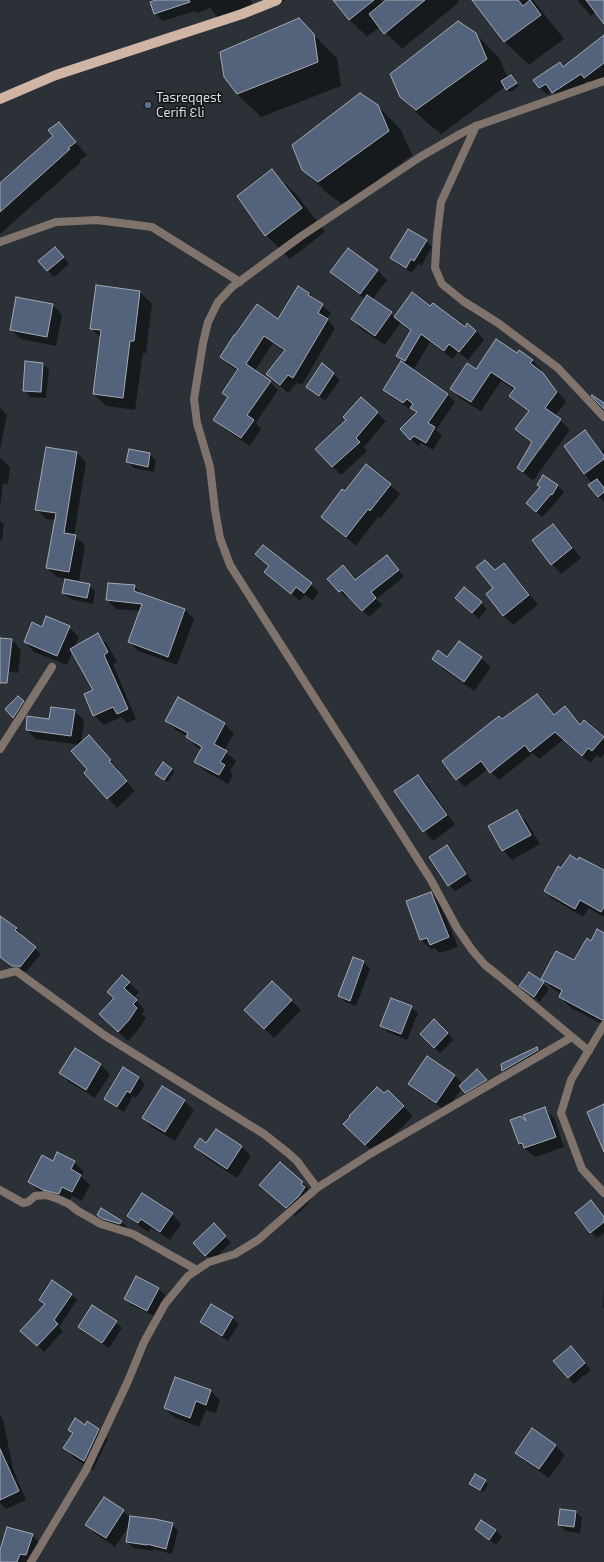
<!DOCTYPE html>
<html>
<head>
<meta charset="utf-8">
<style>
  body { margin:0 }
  canvas { display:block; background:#2c3037 }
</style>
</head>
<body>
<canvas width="604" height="1562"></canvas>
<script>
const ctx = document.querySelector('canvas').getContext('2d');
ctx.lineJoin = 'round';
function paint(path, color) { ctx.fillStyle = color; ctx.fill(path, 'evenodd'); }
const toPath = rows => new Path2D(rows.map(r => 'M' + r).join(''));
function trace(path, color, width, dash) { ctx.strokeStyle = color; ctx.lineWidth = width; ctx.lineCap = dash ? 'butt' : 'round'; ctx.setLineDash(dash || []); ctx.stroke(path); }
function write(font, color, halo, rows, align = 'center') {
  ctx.font = font + ' "Exo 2",sans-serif'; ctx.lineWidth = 3.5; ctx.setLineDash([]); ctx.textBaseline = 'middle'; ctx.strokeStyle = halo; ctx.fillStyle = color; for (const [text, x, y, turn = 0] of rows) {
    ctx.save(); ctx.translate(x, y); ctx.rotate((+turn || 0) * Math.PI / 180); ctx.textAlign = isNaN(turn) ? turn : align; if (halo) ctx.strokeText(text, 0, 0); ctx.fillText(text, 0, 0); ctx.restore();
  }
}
const shadow = toPath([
  [160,0,251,0,253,5,219,19,210,8,197,13,195,11,163,21,155,13],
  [272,0,285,0,280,5],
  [334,0,381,0,383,4,388,0,457,0,459,2,402,49,380,27,367,37,349,19],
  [481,0,533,0,564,39,529,65,505,42,476,3],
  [577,0,604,0,604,23,596,12,591,16],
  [298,19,337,58,341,86,261,117,237,94],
  [475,33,499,58,508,78,511,76,519,86,510,92,505,87,441,134,425,121,401,97],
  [604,36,604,77,593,85,588,81,561,100,553,92,547,95,540,88,535,80,560,63,564,67],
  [377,105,401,130,412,155,343,205,327,193,303,169],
  [59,123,87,155,80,160,81,162,0,234,0,185,54,136],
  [272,171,296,194,325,232,290,259,266,235,238,197],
  [426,241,432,247,421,266,418,264,412,273,397,264,391,258],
  [61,254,69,264,54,277,40,261],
  [377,270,387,280,372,300,395,317,431,307,465,328,476,331,484,340,468,360,458,352,453,359,430,342,414,369,409,366,408,367,448,395,455,402,436,430,442,435,433,450,421,443,418,446,401,429,417,413,412,408,410,409,391,397,384,390,407,365,397,355,412,331,401,322,385,345,361,329,352,319,365,299,341,282,332,272],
  [298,288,309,294,331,313,327,319,335,328,302,385,297,383,288,393,267,374,285,352,273,343,254,372,270,382,278,390,256,423,261,429,250,446,223,428,215,419,229,398,223,393,238,371,229,365,221,357,279,321],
  [140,292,152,304,146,353,143,353,135,410,106,406,94,394,101,338,92,329],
  [53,305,62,315,56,346,21,339,11,330],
  [517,354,532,360,542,370,540,372,552,384,566,402,555,416,538,449,540,451,561,421,570,430,533,481,518,468,532,443,516,429,529,412,510,396,514,390,501,381,481,411,461,399,452,389,476,371],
  [42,363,49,370,46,398,31,397,24,390],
  [322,364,340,380,325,401,307,387],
  [361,398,386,421,364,447,367,451,341,475,316,449,348,420],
  [0,408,7,415,0,450],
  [585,432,602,452,604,449,604,502,598,496,592,484,565,446],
  [46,448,77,453,86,462,74,536,85,545,79,581,69,579,69,581,89,585,95,591,93,604,70,599,63,593,66,579,57,577,47,568,56,520,46,519,36,509],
  [150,454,156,460,154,472,134,468,128,462],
  [0,458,10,467,8,484,3,483,0,508],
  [544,477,558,486,564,492,558,500,542,517,533,509],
  [390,485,400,494,380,519,378,517,356,546,322,517,345,493],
  [0,520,4,524,2,541,0,540],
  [553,525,562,534,581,558,561,574,552,564,533,540],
  [393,562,404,577,376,599,382,605,369,617,348,595,346,598,340,591,356,581],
  [504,564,513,573,538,605,513,625,503,615,495,589],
  [265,572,311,584,319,592,313,601,305,595,300,601],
  [134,586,143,595,185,610,194,619,177,665,138,651,129,642,140,611,116,609,107,600],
  [481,603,487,609,479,619,463,604],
  [69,627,79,637,74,648,97,634,107,644,117,662,113,664,136,719,127,723,121,717,104,725,94,715,95,690,72,652,67,665,34,652,25,642,42,628],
  [0,639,12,640,21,650,18,673,0,670],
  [459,642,481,658,491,667,474,691,443,669,434,659,448,658],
  [18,697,29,708,20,723,6,709],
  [179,699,224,724,234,733,224,751,236,761,230,771,233,775,228,784,205,771,195,762,202,750,196,747,187,736,176,730,166,721],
  [565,708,581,726,585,721,604,738,604,754,600,758,597,755,590,763,563,740,539,759,533,753,499,780,488,769,465,787,457,779,502,720,554,716],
  [74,711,84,720,81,744,98,746,119,770,118,771,135,791,117,808,108,798,89,769,80,745,36,739,27,730],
  [172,769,174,772,168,782,156,774],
  [418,776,428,785,455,825,433,841,424,831],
  [517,812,526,821,540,844,512,860,503,850],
  [446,846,453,853,472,881,455,891,449,885,430,857],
  [578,861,604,870,604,917,589,908,583,917,553,899,545,891,561,869],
  [431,893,440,902,458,947,440,953,434,948,431,949,421,940,407,902],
  [0,918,16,928,22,934,21,936,41,954,26,972,23,971,18,972,0,956],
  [604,934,604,1025,571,1008,560,997,562,994,553,989,542,979,574,961,591,942],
  [353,958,364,962,370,969,356,1006,345,1002,339,996],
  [122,976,139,992,133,998,145,1010,141,1014,146,1018,138,1030,128,1041,110,1024,115,998],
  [272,982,301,1010,274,1038,246,1010],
  [543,983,549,989,540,1002,520,986],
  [411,1007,418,1013,407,1040,388,1032,381,1026],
  [434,1020,454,1040,440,1053,421,1034],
  [75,1049,101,1065,110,1075,95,1098,69,1082,60,1073],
  [537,1049,543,1055,509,1076,503,1070,503,1065],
  [123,1069,139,1078,145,1084,136,1098,133,1096,124,1112,112,1105,106,1099],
  [477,1070,493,1086,472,1098,462,1088,446,1111,419,1093,409,1084,454,1075,463,1084],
  [388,1091,413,1116,375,1154,345,1124,352,1117],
  [184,1101,194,1110,175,1141,153,1128,143,1118],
  [545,1109,554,1118,564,1147,535,1157,519,1144,529,1125],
  [216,1130,242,1147,251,1156,237,1178,205,1157,195,1147,207,1144],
  [54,1162,74,1162,84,1172,81,1176,90,1185,82,1201,72,1196,69,1202,54,1199,39,1191,30,1182],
  [302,1182,310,1191,313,1196,307,1205,295,1216,269,1193],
  [101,1210,122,1222,128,1228,127,1230,104,1221,98,1215],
  [576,1213,604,1217,604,1233,597,1238],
  [172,1214,181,1224,170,1240,151,1228,148,1232,138,1225,128,1216],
  [220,1231,231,1243,212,1261,206,1255],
  [604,1286,604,1308,603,1307],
  [159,1289,165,1295,154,1316,131,1305,125,1298],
  [71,1294,77,1300,59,1327,63,1331,44,1352,28,1337,45,1305,40,1300],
  [232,1318,239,1324,228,1341,207,1328,201,1322],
  [116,1322,122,1328,109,1348,85,1333,79,1326],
  [577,1354,591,1370,574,1384,568,1378],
  [176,1378,211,1391,220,1401,216,1413,206,1410,199,1427,174,1417,165,1408],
  [0,1415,3,1419,13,1469,26,1500,6,1509,0,1503],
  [87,1423,99,1430,108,1439,93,1470,74,1458,65,1448,74,1434,69,1430,85,1426],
  [555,1445,565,1455,549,1478,526,1462,516,1452],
  [475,1475,488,1484,484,1492,470,1484],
  [123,1511,131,1518,172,1524,178,1531,172,1554,153,1549,153,1551,133,1548,127,1541,130,1524,115,1547,96,1534,87,1525],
  [576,1512,582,1518,580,1533,565,1531,559,1525],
  [476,1529,496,1530,502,1537,496,1545],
  [32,1535,39,1542,33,1562,27,1560,26,1562,0,1562,0,1547,2,1547]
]);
const building = toPath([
  [156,0,189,0,190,2,154,14,150,2,156,0],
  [333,0,374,0,349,20,333,0],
  [386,0,425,0,384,34,369,14,386,0],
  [472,0,518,0,523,6,530,0,541,15,504,42,472,0],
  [586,0,604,0,604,24,586,0],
  [299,18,314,34,318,62,237,94,224,77,220,52,299,18],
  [458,21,476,33,487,59,416,110,400,97,390,74,458,21],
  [604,35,604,63,584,78,581,74,552,93,546,84,539,88,533,80,560,62,563,67,604,35],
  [511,75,517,83,506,90,501,81,511,75],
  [360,93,378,105,389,131,318,182,302,170,292,145,360,93],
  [59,122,76,142,68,148,70,149,0,212,0,183,53,136,48,130,59,122],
  [272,169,302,208,265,236,237,196,272,169],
  [408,229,427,240,414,261,411,259,406,268,390,258,408,229],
  [55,247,64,257,47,271,38,261,55,247],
  [348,248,378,270,360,294,330,272,348,248],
  [96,285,140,291,134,341,130,341,123,398,93,394,101,330,90,329,96,285],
  [298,286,309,293,308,295,323,304,318,313,328,319,293,378,288,375,280,385,266,374,285,350,264,336,246,364,271,381,247,415,254,420,241,438,213,420,228,397,222,393,238,369,220,357,234,335,235,335,257,304,278,319,298,286],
  [412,292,430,306,433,303,465,327,467,323,476,331,459,352,449,344,444,351,421,334,405,361,396,356,411,330,394,317,412,292],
  [367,295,392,312,375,336,351,319,367,295],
  [16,297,53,304,47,337,10,330,16,297],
  [496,339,517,353,519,350,533,360,530,363,543,373,557,392,545,408,561,419,523,472,517,468,532,442,515,429,529,411,509,396,515,388,491,372,471,402,450,389,467,363,476,369,496,339],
  [25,361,43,363,41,392,23,391,25,361],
  [401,361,448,394,428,423,435,427,426,443,414,436,410,440,400,429,417,412,410,408,413,404,407,399,403,403,383,390,401,361],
  [322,363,334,373,319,396,306,387,322,363],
  [592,395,604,403,604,409,591,396,592,395],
  [361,397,378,412,356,438,360,442,332,467,315,449,346,420,343,417,361,397],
  [585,430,604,456,604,459,584,474,564,446,585,430],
  [46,447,77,452,64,533,76,535,69,572,46,568,56,513,35,510,46,447],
  [129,449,150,453,148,467,126,462,129,449],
  [366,464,391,484,370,511,368,509,346,537,321,517,342,489,345,491,366,464],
  [543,475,558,485,552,495,551,494,536,512,526,503,540,487,537,485,543,475],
  [597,479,604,488,604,492,598,497,588,485,597,479],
  [553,524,572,548,551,565,532,540,553,524],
  [263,545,312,583,304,593,296,587,291,594,264,572,269,566,255,554,263,545],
  [387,555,399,570,371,592,376,598,362,611,342,590,339,592,327,579,343,565,355,580,387,555],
  [485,560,495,570,504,563,529,595,503,616,486,594,493,588,476,567,485,560],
  [65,579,90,584,87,598,62,593,65,579],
  [108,583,135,585,134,591,185,609,168,657,128,642,142,604,106,600,108,583],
  [464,587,482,602,472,613,455,598,464,587],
  [46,616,70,626,57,656,24,642,32,622,42,627,46,616],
  [98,633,108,652,104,655,128,709,117,714,113,707,93,716,84,694,93,690,70,649,98,633],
  [0,638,12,639,7,683,0,683,0,638],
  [459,641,482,657,464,682,432,659,438,650,447,657,459,641],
  [537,694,554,715,565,706,580,725,584,720,604,737,592,751,588,748,582,756,555,732,530,752,525,745,490,773,481,761,456,780,442,761,499,716,502,719,537,694],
  [18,696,24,701,13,718,5,709,18,696],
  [178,697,225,723,214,744,227,751,220,762,225,765,219,775,194,762,202,747,186,737,188,733,165,721,178,697],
  [51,707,75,710,71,736,26,730,27,716,49,719,51,707],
  [89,735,111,760,109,761,127,781,107,799,84,773,87,769,71,751,89,735],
  [163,762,172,769,164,780,155,774,163,762],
  [418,775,447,815,423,832,394,791,418,775],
  [517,810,531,835,502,851,488,826,517,810],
  [447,845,466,874,448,886,429,857,447,845],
  [570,855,578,860,579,857,604,870,604,907,601,912,580,900,575,909,544,891,558,866,561,868,570,855],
  [431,892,449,937,430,945,427,938,420,940,406,901,431,892],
  [0,916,17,928,15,930,36,947,20,967,17,966,12,966,0,957,0,916],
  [597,929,604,933,604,1020,602,1020,559,997,562,990,541,979,556,951,574,960,587,938,591,941,597,929],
  [353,957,364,961,350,1001,338,996,353,957],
  [529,972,544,982,534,997,519,986,529,972],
  [122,975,130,982,124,988,137,1000,133,1004,137,1008,129,1020,118,1032,99,1014,114,998,107,992,122,975],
  [272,981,292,1000,264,1029,244,1010,272,981],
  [391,998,412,1006,401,1034,380,1026,391,998],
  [434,1019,448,1033,434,1048,420,1034,434,1019],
  [537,1047,538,1050,502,1071,501,1064,537,1047],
  [75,1048,101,1064,86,1090,59,1073,75,1048],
  [427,1056,455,1075,436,1103,408,1084,427,1056],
  [123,1067,139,1077,130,1093,127,1091,117,1107,104,1099,123,1067],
  [477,1069,487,1080,465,1093,459,1086,477,1069],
  [162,1086,185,1100,165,1132,142,1118,162,1086],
  [377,1087,384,1093,388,1090,404,1106,365,1145,343,1124,350,1117,349,1116,377,1087],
  [604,1104,604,1152,587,1112,604,1104],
  [545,1107,556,1137,524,1148,522,1143,519,1144,510,1120,521,1116,526,1121,523,1115,545,1107],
  [216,1129,242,1146,227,1169,194,1147,200,1138,206,1143,216,1129],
  [57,1152,75,1161,71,1169,81,1175,72,1192,62,1187,59,1194,43,1190,28,1182,42,1155,53,1161,57,1152],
  [280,1162,303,1182,301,1184,305,1187,299,1196,286,1208,259,1185,280,1162],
  [142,1193,173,1213,160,1232,141,1219,138,1223,127,1216,142,1193],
  [591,1200,604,1217,604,1222,590,1233,575,1213,591,1200],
  [101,1208,122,1221,120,1224,103,1219,97,1215,101,1208],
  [214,1223,226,1236,205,1256,193,1243,214,1223],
  [136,1276,159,1288,147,1311,124,1299,136,1276],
  [52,1280,72,1294,54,1320,58,1324,37,1346,20,1331,45,1304,39,1300,52,1280],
  [211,1304,233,1317,222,1336,200,1322,211,1304],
  [92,1305,117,1321,102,1343,78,1327,92,1305],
  [571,1346,585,1363,568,1378,553,1361,571,1346],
  [175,1377,211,1390,206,1405,196,1401,190,1418,164,1408,175,1377],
  [75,1418,85,1425,87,1421,99,1429,84,1461,63,1448,73,1433,68,1430,75,1418],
  [532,1428,556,1445,539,1469,515,1453,532,1428],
  [0,1449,19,1491,0,1500,0,1449],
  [475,1474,486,1480,480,1490,469,1484,475,1474],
  [104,1497,124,1510,106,1538,85,1525,104,1497],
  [560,1509,576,1511,574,1527,558,1525,560,1509],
  [130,1516,155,1519,173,1523,166,1549,147,1544,147,1545,126,1542,130,1516],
  [481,1520,496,1530,489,1540,475,1529,481,1520],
  [7,1527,33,1534,26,1555,20,1554,17,1562,0,1562,0,1550,7,1527]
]);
const street = toPath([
  [476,126,441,202,437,235,435,268,442,284,463,301,498,323,558,368,604,417],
  [0,242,56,222,97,220,152,227,240,282],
  [0,749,52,667],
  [0,975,16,971,104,1035,264,1134,288,1153,297,1161,317,1188],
  [604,1025,571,1080,561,1113,582,1169,604,1193],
  [589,1051,499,976,485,965,472,950,457,928,431,880,230,565,220,538,215,510,210,467,197,423,194,399,203,343,208,322,218,302,232,287,300,237,420,157,460,134,476,126,604,81],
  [0,1190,23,1203,28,1202,35,1196,46,1195,58,1199,69,1204,78,1211,101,1224,133,1234,197,1270],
  [31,1562,86,1470,128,1381,144,1342,165,1304,188,1276,209,1262,235,1254,258,1240,317,1188,370,1154,572,1037]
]);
const primary = toPath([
  [0,99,56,75,242,14,277,0]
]);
const markers = [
  [148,105,4,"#5c6f8a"]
];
const poiNames = [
  ["Tasreqqest",156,98],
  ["Cerifi Ɛli",156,113]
];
paint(shadow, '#0007');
paint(building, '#53637c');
trace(building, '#a4a9b2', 1);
trace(street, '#80736b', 8);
trace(primary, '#d0b5a4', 10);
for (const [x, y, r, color] of markers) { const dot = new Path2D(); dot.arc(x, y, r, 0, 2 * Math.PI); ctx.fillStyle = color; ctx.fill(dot); trace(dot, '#16181b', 1.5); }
write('13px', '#dbdee3', '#16181b', poiNames, 'left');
</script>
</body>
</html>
